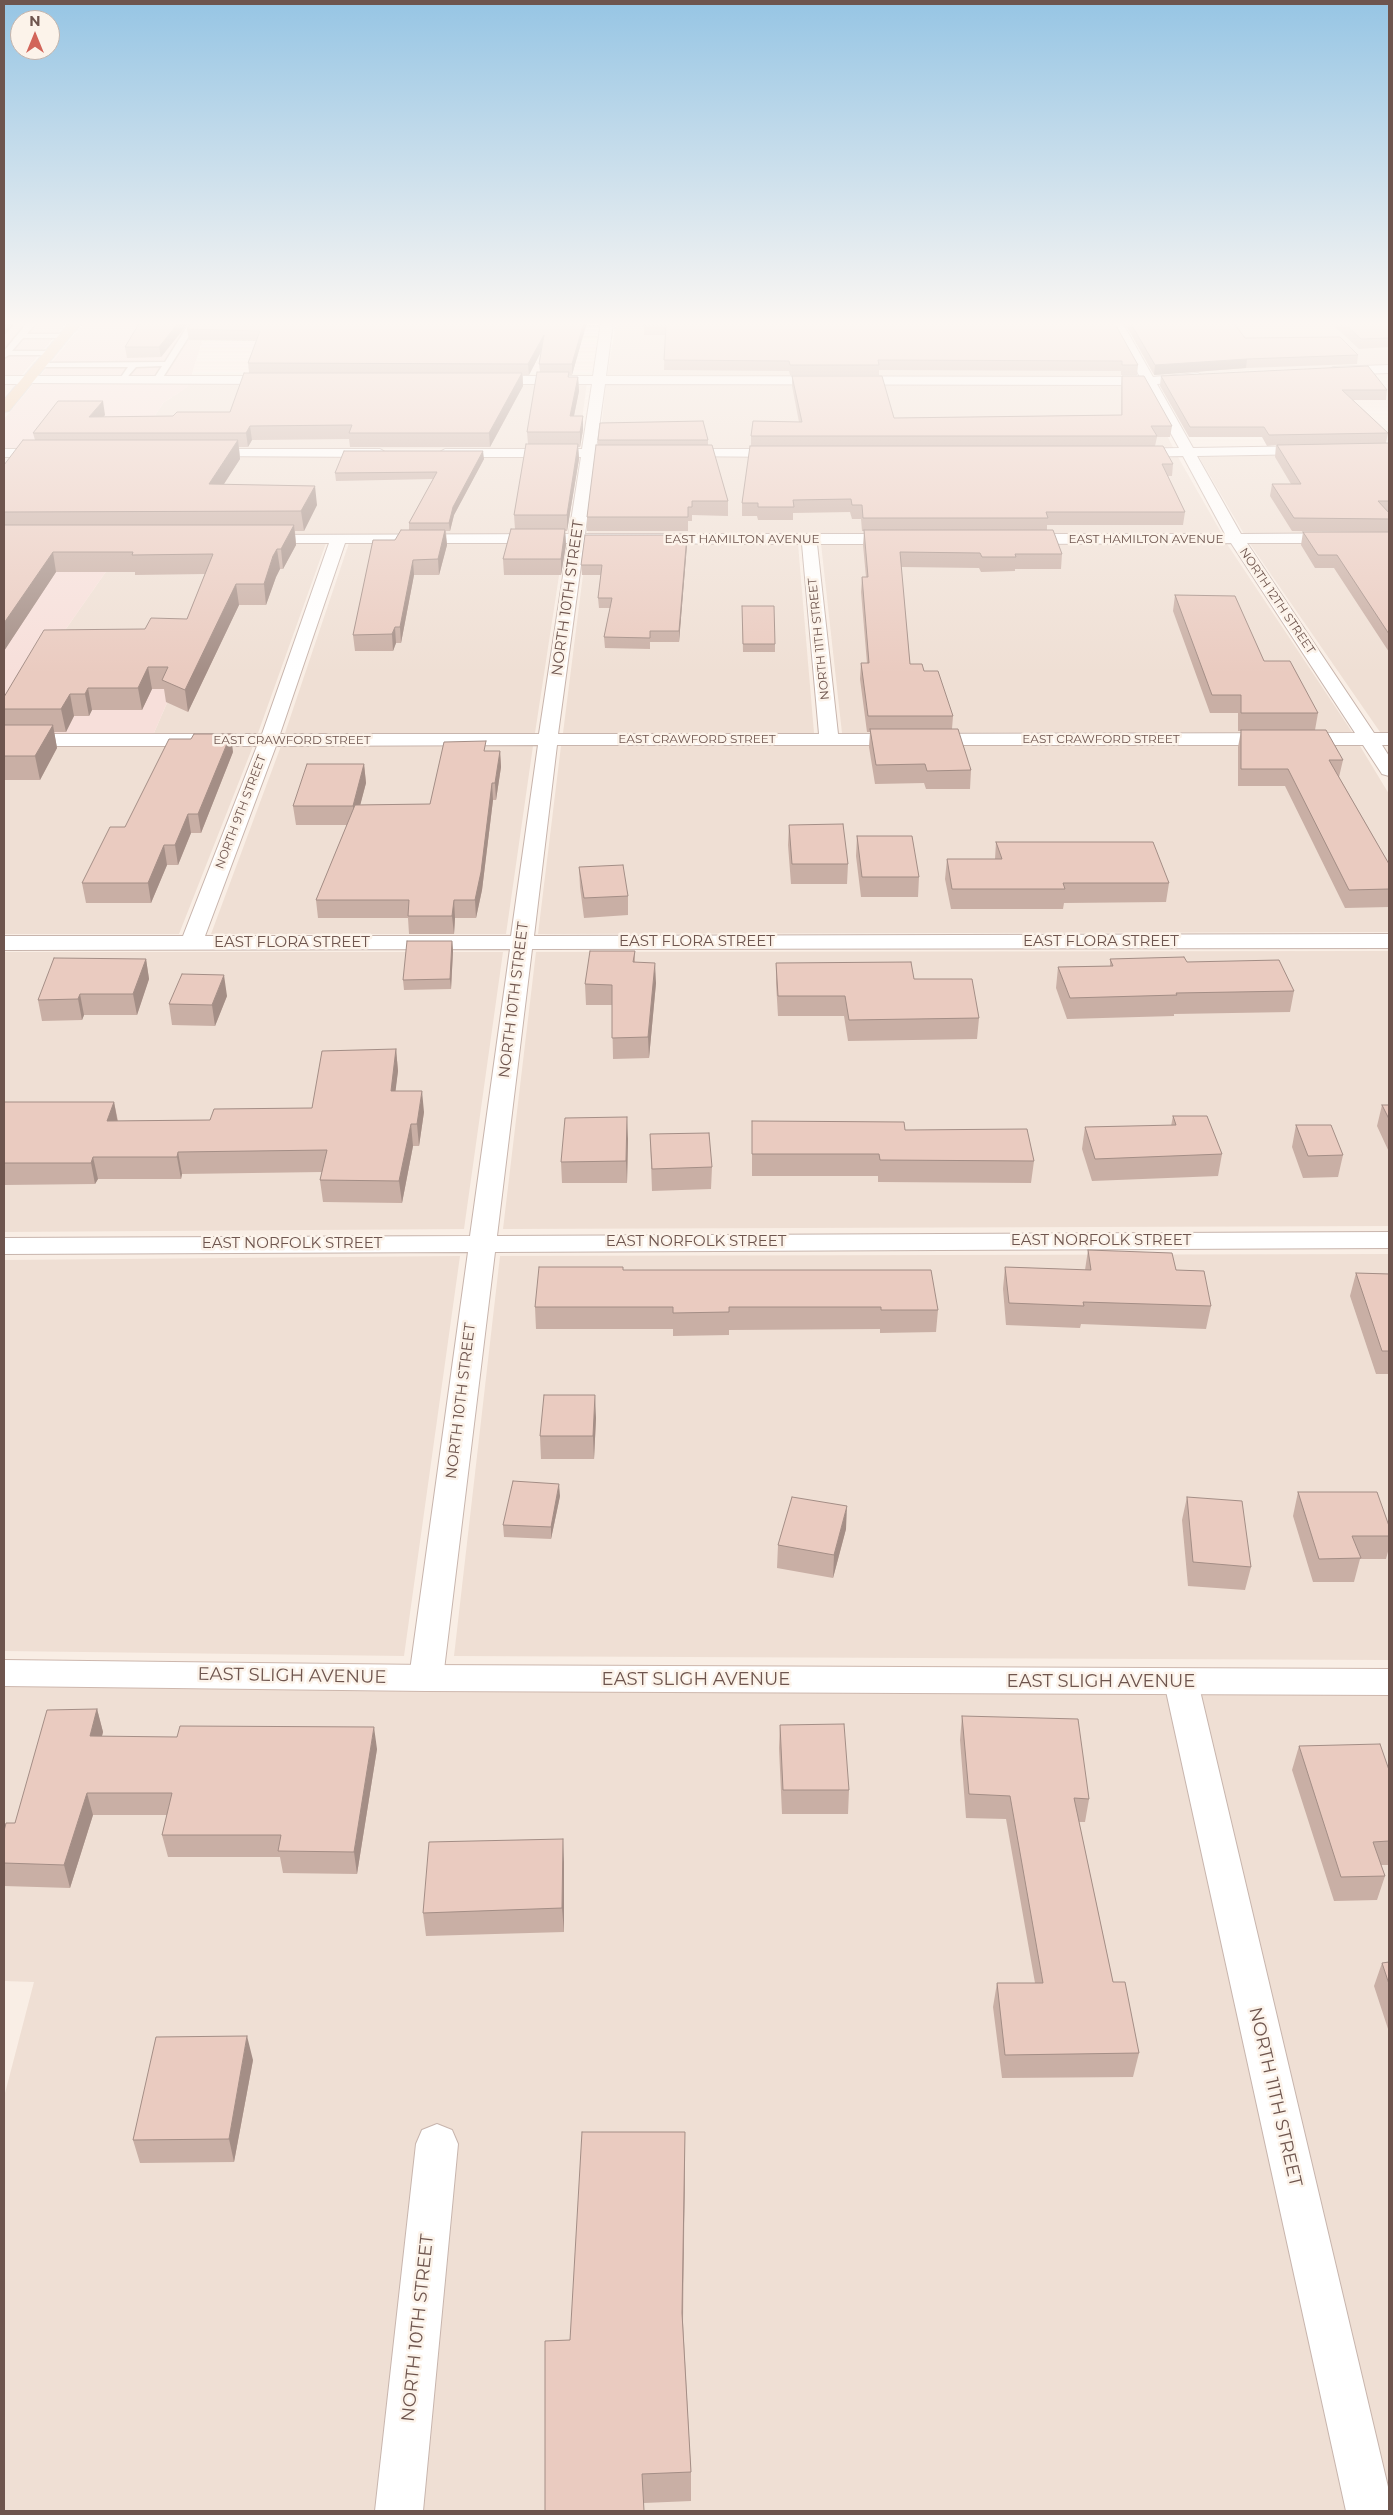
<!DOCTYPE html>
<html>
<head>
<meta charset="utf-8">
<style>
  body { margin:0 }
  #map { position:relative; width:1393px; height:2515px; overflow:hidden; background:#f9eee5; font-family:Montserrat,sans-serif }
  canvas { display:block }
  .frame { position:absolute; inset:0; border:5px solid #6e554e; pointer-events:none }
  .north { position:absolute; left:10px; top:10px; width:50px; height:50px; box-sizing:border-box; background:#fcf3ea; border:1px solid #c3b4ac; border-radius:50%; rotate:0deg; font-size:14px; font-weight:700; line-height:20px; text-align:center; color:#6e554e }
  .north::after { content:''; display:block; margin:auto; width:18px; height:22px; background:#d2655a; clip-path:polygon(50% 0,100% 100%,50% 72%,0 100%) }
</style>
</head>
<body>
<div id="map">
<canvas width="1393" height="2515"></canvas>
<div class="frame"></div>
<div class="north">N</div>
</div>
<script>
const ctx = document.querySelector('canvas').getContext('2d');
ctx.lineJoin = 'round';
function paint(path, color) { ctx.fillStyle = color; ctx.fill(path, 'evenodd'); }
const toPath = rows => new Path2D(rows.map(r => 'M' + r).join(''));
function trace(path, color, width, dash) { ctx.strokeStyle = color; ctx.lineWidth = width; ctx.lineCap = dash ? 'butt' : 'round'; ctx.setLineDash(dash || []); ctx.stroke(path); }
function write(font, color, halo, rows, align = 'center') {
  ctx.font = font + ' Montserrat,sans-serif'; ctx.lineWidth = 5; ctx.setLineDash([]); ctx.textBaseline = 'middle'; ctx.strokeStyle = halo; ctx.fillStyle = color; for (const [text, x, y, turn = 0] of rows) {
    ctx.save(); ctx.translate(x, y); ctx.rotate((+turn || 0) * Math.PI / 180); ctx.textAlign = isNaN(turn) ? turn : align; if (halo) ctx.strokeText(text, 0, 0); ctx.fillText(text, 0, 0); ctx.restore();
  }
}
const residential = toPath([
  [616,322,1107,322,1138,378,607,377],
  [1125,322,1389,322,1389,366,1243,371,1156,377],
  [189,383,587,383,578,449,131,449,140,440,163,403,187,387],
  [606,383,1141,384,1174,449,599,449],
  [1389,453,1389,534,1244,534,1199,457],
  [124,457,577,457,565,534,68,534],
  [598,457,1178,457,1222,534,588,534],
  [126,543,326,543,258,733,154,733,190,650,54,646],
  [349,543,564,543,535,733,285,733],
  [587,543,798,544,814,733,563,733],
  [1389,543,1389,732,1380,732,1250,544],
  [821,544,1227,544,1352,732,842,733],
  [4,746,253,746,179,934,4,934],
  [281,746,533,746,506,934,211,934],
  [561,746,1360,746,1389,794,1389,932,538,934],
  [1389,951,1389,1226,503,1229,536,952],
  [4,952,503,952,464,1229,4,1232],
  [1389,1254,1389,1660,454,1656,500,1256],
  [460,1256,404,1656,4,1651,4,1260],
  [4,1686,1389,1687,1389,2511,4,2511,4,2097,34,1982,4,1981]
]);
const commercial = toPath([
  [4,322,67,322,20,377,4,377],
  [85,322,208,322,191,377,39,377],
  [34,383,189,383,188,387,163,403,140,440,131,449,4,449,4,419],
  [4,543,126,543,54,646,190,649,154,733,4,733]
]);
const lane = toPath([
  [28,322,36,322,27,334,64,334,68,336,64,338,23,338,12,351,53,351,53,355,9,355,4,358,4,351,28,322],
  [190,322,198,322,160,382,153,380,162,366,136,367,123,382,119,380,128,367,40,367,36,365,40,363,165,362,190,322]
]);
const street = toPath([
  [601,322,613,322,606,376,1140,377,1110,322,1122,322,1153,377,1198,373,1205,377,1198,381,1157,384,1193,448,1312,446,1319,450,1312,454,1197,456,1241,534,1389,533,1389,543,1247,543,1374,733,1389,733,1389,745,1382,745,1389,756,1389,776,1382,774,1363,745,557,745,534,936,1389,934,1389,948,532,949,497,1236,1389,1232,1389,1248,495,1252,443,1678,438,1687,426,1691,414,1687,409,1678,468,1252,4,1254,4,1238,470,1236,510,949,4,950,4,936,183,936,257,746,4,746,4,734,262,734,329,543,258,543,250,538,252,535,569,534,581,457,445,457,438,453,445,449,582,449,592,384,486,384,479,380,486,376,593,376,601,322],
  [605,384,1144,385,1179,448,1130,449,1123,453,1130,457,1183,456,1225,534,1020,534,1012,539,1020,544,1231,543,1355,733,838,734,817,544,900,544,908,539,900,534,585,534,595,457,632,457,639,453,632,449,596,449,605,384],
  [345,543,568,543,539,734,280,734,345,543],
  [584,543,802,544,819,734,558,734,584,543],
  [538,745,511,936,205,936,276,746,538,745],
  [1389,365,1389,373,1333,375,1327,371,1333,367,1389,365],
  [27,376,278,376,285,380,278,384,22,383,20,380,22,377,27,376],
  [4,449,50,449,57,453,50,457,4,457,4,449],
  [203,449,380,449,387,453,380,457,198,456,196,453,203,449],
  [678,449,787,449,794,453,787,457,673,456,671,453,678,449],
  [1181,1669,1193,1673,1198,1682,1389,2491,1389,2511,1346,2511,1164,1682,1169,1673,1181,1669],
  [437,2124,452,2130,458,2144,423,2511,375,2511,416,2144,422,2130,437,2124]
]);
const secondary = toPath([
  [4,376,27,376,34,380,27,384,4,384,4,376],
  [4,1660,426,1665,1389,1669,1389,1695,426,1691,4,1686,4,1660]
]);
const primary = toPath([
  [70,322,82,322,9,411,4,412,4,400,70,322]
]);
const wall = toPath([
  [140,322,189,322,161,357,127,358,125,347],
  [587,322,572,375,569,375,569,377,578,377,579,391,574,416,583,430,580,447,578,447,579,459,567,531,565,531,566,545,561,575,504,575,503,559,515,529,514,515,528,444,527,432,540,372,539,364,541,352,529,375,523,375,523,386,490,447,350,447,349,439,252,440,248,447,239,447,240,459,224,484,317,505,304,531,295,531,296,545,283,569,280,569,276,577,266,605,239,605,188,712,166,702,164,689,152,689,142,710,92,710,89,716,74,716,66,732,54,732,57,748,40,780,4,780,4,697,145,629,187,619,205,574,135,575,135,572,56,572,4,651,4,465,35,440,33,433,105,415,103,417,173,416,230,412,249,373,248,363,256,341,189,340,187,329],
  [644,322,1114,322,1138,365,1137,375,1121,375,1121,371,879,370,879,375,790,375,789,371,664,370,665,335,644,335],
  [1124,322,1233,322,1245,338,1358,355,1357,364,1246,368,1154,375],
  [1330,322,1389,322,1389,347,1359,349],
  [792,376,894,418,1121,415,1121,387,1122,376,1172,426,1170,437,1157,437,1155,446,1173,464,1172,476,1168,476,1185,512,1183,525,1047,525,1047,530,1062,554,1061,569,1015,569,1015,571,981,572,979,568,901,567,910,664,924,671,953,716,952,729,971,770,970,789,926,789,924,783,875,784,869,747,870,732,867,732,860,679,861,663,867,663,861,592,862,577,866,577,863,545,864,531,862,531,861,519,852,519,850,512,793,513,793,520,758,520,757,516,742,516,742,503,751,446,751,436,799,422,792,386],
  [1161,376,1387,390,1386,400,1353,400,1388,433,1386,443,1389,443,1389,532,1292,531,1270,496,1272,484,1291,484,1275,457,1276,445,1267,446,1262,437,1189,437,1160,386],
  [598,440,708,440,708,445,728,501,728,516,692,515,692,521,688,521,688,531,587,531,587,517,598,445],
  [484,459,454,515,450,531,446,531,447,545,439,575,414,575,401,643,396,643,393,651,355,651,353,635,395,540,409,530,409,523,433,479,336,481,335,473],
  [1303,532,1389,532,1389,652,1334,568,1315,568,1301,545],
  [687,545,679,642,650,642,650,649,605,648,604,637,610,608,599,608,598,598,601,575,582,575,581,565],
  [1175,595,1264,661,1318,713,1315,730,1343,760,1339,777,1389,864,1389,907,1345,908,1285,786,1238,786,1238,747,1241,731,1238,731,1238,713,1210,713,1173,611],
  [742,606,775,644,775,652,743,652],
  [487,751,500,751,501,767,496,800,493,800,482,890,476,918,455,918,454,934,409,934,408,918,318,918,316,900,347,825,296,825,293,806,364,764,366,783,360,805,430,804],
  [233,752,201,833,191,833,178,865,167,865,151,903,86,903,82,883],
  [789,825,848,864,847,884,791,884,788,845],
  [857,836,919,877,918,897,861,897,856,856],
  [996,842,1169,883,1166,902,1064,903,1063,909,951,909,945,879,947,859,995,859],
  [579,867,628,896,628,915,584,918,580,887],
  [452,941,453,951,451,989,404,990,403,980],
  [635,951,635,962,656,983,649,1058,613,1059,612,1005,586,1005,585,984],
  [146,959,149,979,137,1015,84,1015,82,1020,42,1021,38,1000],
  [1110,959,1187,962,1294,991,1290,1012,1174,1014,1174,1016,1067,1019,1056,988,1058,967,1110,966],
  [776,963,914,979,979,1018,977,1039,848,1041,844,1016,778,1016,776,983],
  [227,996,215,1026,172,1025,169,1004],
  [396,1049,398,1071,395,1091,424,1112,419,1146,413,1146,402,1203,323,1202,320,1180,322,1172,182,1174,181,1179,98,1179,95,1184,4,1185,4,1102,114,1102,118,1121,210,1120,312,1108],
  [1382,1105,1389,1105,1389,1152,1377,1126],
  [1173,1116,1222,1154,1218,1176,1092,1181,1082,1149,1085,1127,1171,1126],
  [752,1121,905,1130,1034,1161,1031,1183,878,1182,878,1176,752,1176],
  [1296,1125,1343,1155,1338,1177,1303,1178,1292,1147],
  [650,1134,712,1167,711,1189,652,1191],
  [628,1139,627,1183,562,1183,561,1162],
  [1088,1250,1176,1270,1211,1306,1206,1329,1081,1324,1080,1328,1006,1325,1003,1289,1005,1267,1085,1270],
  [623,1270,938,1310,936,1332,880,1333,880,1329,729,1330,729,1335,673,1336,673,1329,536,1329,535,1307],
  [1356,1273,1389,1274,1389,1374,1376,1374,1350,1296],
  [596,1418,594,1459,541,1459,540,1436],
  [1298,1492,1389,1526,1389,1548,1386,1559,1360,1559,1354,1582,1313,1582,1293,1516],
  [560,1496,551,1539,504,1537,503,1525],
  [1187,1497,1251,1567,1245,1590,1188,1586,1182,1520],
  [846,1529,833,1578,777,1568,778,1545],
  [97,1709,103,1732,102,1736,377,1749,357,1874,283,1873,280,1857,168,1857,162,1835,167,1815,93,1815,70,1888,4,1886,4,1831,15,1823],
  [962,1716,1089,1799,1085,1822,1079,1822,1113,1982,1139,2053,1133,2077,1002,2078,993,2007,997,1983,1035,1983,1006,1819,966,1818,960,1740],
  [780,1725,849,1790,848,1814,782,1814,779,1748],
  [1299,1746,1389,1770,1389,1865,1381,1865,1385,1876,1377,1900,1334,1901,1292,1770],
  [564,1862,564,1932,426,1936,423,1913],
  [1389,1962,1389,2032,1374,1986,1382,1963],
  [253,2060,234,2162,140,2163,133,2140],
  [685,2164,683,2323,691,2472,691,2501,644,2503,570,2340]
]);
const shadedWall = toPath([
  [4,322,16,322,4,336],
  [179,322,189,322,161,357,159,347],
  [584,322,587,322,572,375,572,364],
  [544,335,544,346,529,375,528,364],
  [1247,359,1246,368,1154,375,1155,365],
  [522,373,523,386,490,447,489,433],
  [578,377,579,391,571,430,570,416],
  [103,401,105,415,92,431,89,417],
  [583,416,583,430,580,447,580,432],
  [250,426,252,440,248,447,246,433],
  [238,440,240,459,211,504,209,484],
  [578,444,579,459,567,531,567,515],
  [483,451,484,459,454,515,450,531,449,523,453,507],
  [315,486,317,505,304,531,301,511],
  [294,525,296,545,283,569,281,549],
  [565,529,566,545,561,575,561,559],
  [445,530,447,545,439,575,438,559],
  [687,535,687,545,679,642,679,631],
  [277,549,280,569,276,577,266,605,264,584,273,556],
  [53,552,56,572,4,651,4,623],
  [413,560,414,575,401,643,400,627],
  [236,584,239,605,188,712,185,690],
  [395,627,396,643,393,651,392,634],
  [148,667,152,689,142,710,138,688],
  [88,688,92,710,89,716,85,694],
  [70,694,74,716,66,732,61,709],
  [53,725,57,748,40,780,35,756],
  [231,734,233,752,201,833,198,814],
  [500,751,501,767,496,800,495,783],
  [364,764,366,783,355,825,353,806],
  [492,783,493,800,482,890,476,918,475,900],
  [188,814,191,833,178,865,175,845],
  [164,845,167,865,151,903,148,883],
  [454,900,455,918,454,934,452,916],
  [452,941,453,951,451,989,450,979],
  [146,959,149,979,137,1015,133,994],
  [655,963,656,983,649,1058,648,1037],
  [224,975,227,996,215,1026,212,1005],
  [80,994,84,1015,82,1020,78,999],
  [396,1049,398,1071,393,1112,391,1091],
  [422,1091,424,1112,419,1146,417,1124],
  [114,1102,118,1124,107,1121],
  [627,1117,628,1139,627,1183,626,1161],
  [411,1124,413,1146,402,1203,399,1181],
  [178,1152,182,1174,181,1179,177,1157],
  [93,1157,98,1179,95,1184,91,1163],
  [595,1395,596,1418,594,1459,593,1436],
  [559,1484,560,1496,551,1539,551,1527],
  [847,1506,846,1529,833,1578,834,1555],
  [97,1709,103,1732,96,1758,90,1736],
  [374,1727,377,1749,357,1874,354,1852],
  [87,1793,93,1815,70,1888,64,1865],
  [563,1839,564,1862,564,1932,562,1908],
  [247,2036,253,2060,234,2162,229,2139],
  [685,2132,685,2164,682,2343,682,2313]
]);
const building = toPath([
  [140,322,179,322,159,347,125,347,140,322],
  [192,322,584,322,572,364,539,364,544,335,528,364,248,363,260,331,187,329,192,322],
  [644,322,1114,322,1138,365,1122,365,1122,361,878,360,879,365,790,365,789,361,664,360,666,326,643,326,644,322],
  [1130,322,1233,322,1245,338,1340,337,1358,355,1247,359,1155,365,1130,322],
  [1343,322,1389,322,1389,338,1361,339,1343,322],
  [1368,366,1387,390,1342,390,1388,433,1269,435,1264,427,1190,427,1161,376,1368,366],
  [537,372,569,372,568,377,578,377,570,416,583,416,580,432,527,432,537,372],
  [244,373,522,373,489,433,349,433,352,425,250,426,246,433,33,433,58,401,103,401,89,417,173,416,177,412,230,412,244,373],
  [792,376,882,376,894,418,1122,415,1122,376,1144,376,1172,426,1151,426,1157,436,751,436,753,421,802,422,792,376],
  [703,421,708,440,598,440,600,423,703,421],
  [23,440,238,440,209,484,315,486,301,511,4,512,4,465,23,440],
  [1389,443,1389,501,1378,501,1389,513,1389,519,1294,518,1272,484,1301,484,1277,445,1389,443],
  [526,444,578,444,567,515,514,515,526,444],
  [596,445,712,445,728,501,692,501,692,507,688,507,688,517,587,517,596,445],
  [750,446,1163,446,1173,464,1162,464,1185,512,1046,512,1048,518,863,518,862,505,852,505,851,499,793,500,794,507,758,507,758,503,742,503,750,446],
  [344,451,483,451,453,507,449,523,409,523,437,472,335,473,344,451],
  [4,525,294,525,281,549,277,549,273,556,264,584,236,584,185,690,162,680,168,667,148,667,138,688,88,688,85,694,70,694,61,709,4,709,4,697,44,630,145,629,151,618,187,619,213,554,132,555,133,552,53,552,4,623,4,525],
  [511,529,565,529,561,559,503,559,511,529],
  [401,530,445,530,438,559,413,560,400,627,395,627,392,634,353,635,373,540,395,540,401,530],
  [864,530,1053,530,1062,554,1015,554,1016,557,982,557,980,553,900,552,910,664,922,664,924,671,938,671,953,716,868,716,861,663,869,663,862,577,868,577,864,530],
  [1303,532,1389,532,1389,634,1337,555,1318,555,1303,532],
  [585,535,687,535,679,631,650,631,650,638,604,637,612,598,598,598,602,565,581,565,585,535],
  [1175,595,1235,596,1264,661,1290,661,1318,713,1241,713,1241,695,1212,695,1175,595],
  [742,606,774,606,775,644,743,644,742,606],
  [4,725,53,725,35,756,4,756,4,725],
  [870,729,958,729,971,770,927,771,925,764,876,765,870,729],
  [1241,730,1326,730,1343,760,1329,760,1389,864,1389,889,1349,890,1288,769,1241,769,1241,730],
  [194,734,231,734,198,814,188,814,175,845,164,845,148,883,82,883,110,827,125,827,169,739,191,739,194,734],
  [486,741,484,751,500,751,495,783,492,783,481,872,475,900,454,900,452,916,408,916,409,900,316,900,355,805,430,804,444,742,486,741],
  [307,764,364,764,353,806,293,806,307,764],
  [843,824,848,864,792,864,789,825,843,824],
  [857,836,912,836,919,877,862,877,857,836],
  [996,842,1153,842,1169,883,1063,883,1065,889,952,889,947,859,1002,859,996,842],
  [623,865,628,896,584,898,579,867,623,865],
  [407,941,452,941,450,979,403,980,407,941],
  [590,951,635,951,633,962,655,963,648,1037,612,1038,612,985,585,984,590,951],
  [1184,957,1187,962,1279,960,1294,991,1176,993,1177,995,1070,998,1058,967,1113,966,1110,959,1184,957],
  [54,958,146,959,133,994,80,994,78,999,38,1000,54,958],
  [911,962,914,979,972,979,979,1018,849,1020,845,996,778,996,776,963,911,962],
  [182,974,224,975,212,1005,169,1004,182,974],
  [396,1049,391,1091,422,1091,417,1124,411,1124,399,1181,320,1180,327,1150,178,1152,177,1157,93,1157,91,1163,4,1163,4,1102,114,1102,107,1121,210,1120,214,1109,312,1108,322,1051,396,1049],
  [1382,1105,1389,1105,1389,1119,1382,1105],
  [1173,1116,1207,1116,1222,1154,1095,1159,1085,1127,1176,1125,1173,1116],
  [627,1117,626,1161,561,1162,565,1118,627,1117],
  [752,1121,904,1122,905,1130,1027,1129,1034,1161,880,1160,879,1154,752,1154,752,1121],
  [1296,1125,1331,1125,1343,1155,1308,1156,1296,1125],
  [709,1133,712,1167,652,1169,650,1134,709,1133],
  [1088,1250,1172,1253,1176,1270,1204,1271,1211,1306,1083,1302,1084,1306,1009,1303,1005,1267,1091,1270,1088,1250],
  [539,1267,623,1267,623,1270,931,1270,938,1310,881,1310,881,1307,729,1307,729,1312,673,1313,673,1307,535,1307,539,1267],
  [1356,1273,1389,1274,1389,1351,1382,1351,1356,1273],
  [544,1395,595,1395,593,1436,540,1436,544,1395],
  [513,1481,559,1484,551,1527,503,1525,513,1481],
  [1298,1492,1377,1492,1389,1526,1389,1536,1352,1536,1361,1558,1319,1559,1298,1492],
  [792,1497,847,1506,834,1555,778,1545,792,1497],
  [1187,1497,1242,1501,1251,1567,1193,1562,1187,1497],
  [97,1709,90,1736,177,1737,180,1726,374,1727,354,1852,278,1851,281,1835,162,1835,172,1793,87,1793,64,1865,4,1863,4,1831,6,1823,15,1823,47,1710,97,1709],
  [962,1716,1078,1719,1089,1799,1074,1798,1113,1982,1125,1982,1139,2053,1005,2055,997,1983,1043,1983,1010,1796,969,1794,962,1716],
  [844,1724,849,1790,783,1790,780,1725,844,1724],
  [1380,1744,1389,1770,1389,1841,1373,1842,1385,1876,1341,1877,1299,1746,1380,1744],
  [563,1839,562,1908,423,1913,429,1842,563,1839],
  [1389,1962,1389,1984,1382,1963,1389,1962],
  [247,2036,229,2139,133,2140,156,2037,247,2036],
  [582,2132,685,2132,682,2313,691,2472,642,2474,644,2511,545,2511,545,2341,570,2340,582,2132]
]);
const farStreetnames = [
  ["EAST HAMILTON AVENUE",742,539],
  ["EAST HAMILTON AVENUE",1146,539],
  ["NORTH 12TH STREET",1277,601,56],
  ["NORTH 11TH STREET",819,639,-96],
  ["EAST CRAWFORD STREET",697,739],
  ["EAST CRAWFORD STREET",1101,739],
  ["EAST CRAWFORD STREET",292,740],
  ["NORTH 9TH STREET",241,812,-69]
];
const streetNames = [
  ["NORTH 10TH STREET",568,598,-82],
  ["EAST FLORA STREET",697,942],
  ["EAST FLORA STREET",1101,942],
  ["EAST FLORA STREET",292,943],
  ["NORTH 10TH STREET",514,1000,-83],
  ["EAST NORFOLK STREET",1101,1241],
  ["EAST NORFOLK STREET",696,1242],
  ["EAST NORFOLK STREET",292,1244],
  ["NORTH 10TH STREET",461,1401,-83]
];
const nearStreetnames = [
  ["EAST SLIGH AVENUE",292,1676,1],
  ["EAST SLIGH AVENUE",696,1680],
  ["EAST SLIGH AVENUE",1101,1682],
  ["NORTH 11TH STREET",1275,2097,77],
  ["NORTH 10TH STREET",418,2328,-84]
];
paint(residential, '#efdfd4');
paint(commercial, '#f7dfda');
trace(lane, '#c8b5ad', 3);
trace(street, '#c8b5ad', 2);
trace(secondary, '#cdb7ad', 2);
trace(primary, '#d4ccca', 2);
paint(lane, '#fff');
paint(street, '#fff');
paint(secondary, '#fff');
paint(primary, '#efcaa6');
paint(wall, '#c9afa5');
paint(shadedWall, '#a48e86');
paint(building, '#eacbc0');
trace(building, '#a48e86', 1);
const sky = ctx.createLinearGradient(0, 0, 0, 674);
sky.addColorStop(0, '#96c5e4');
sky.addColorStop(0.48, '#fcf7f3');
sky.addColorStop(1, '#fcf7f300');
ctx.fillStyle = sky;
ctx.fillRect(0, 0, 1393, 674);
write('12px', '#6e554e', '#fcf3ea', farStreetnames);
write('15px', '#6e554e', '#fcf3ea', streetNames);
write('18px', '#6e554e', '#fcf3ea', nearStreetnames);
</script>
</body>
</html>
